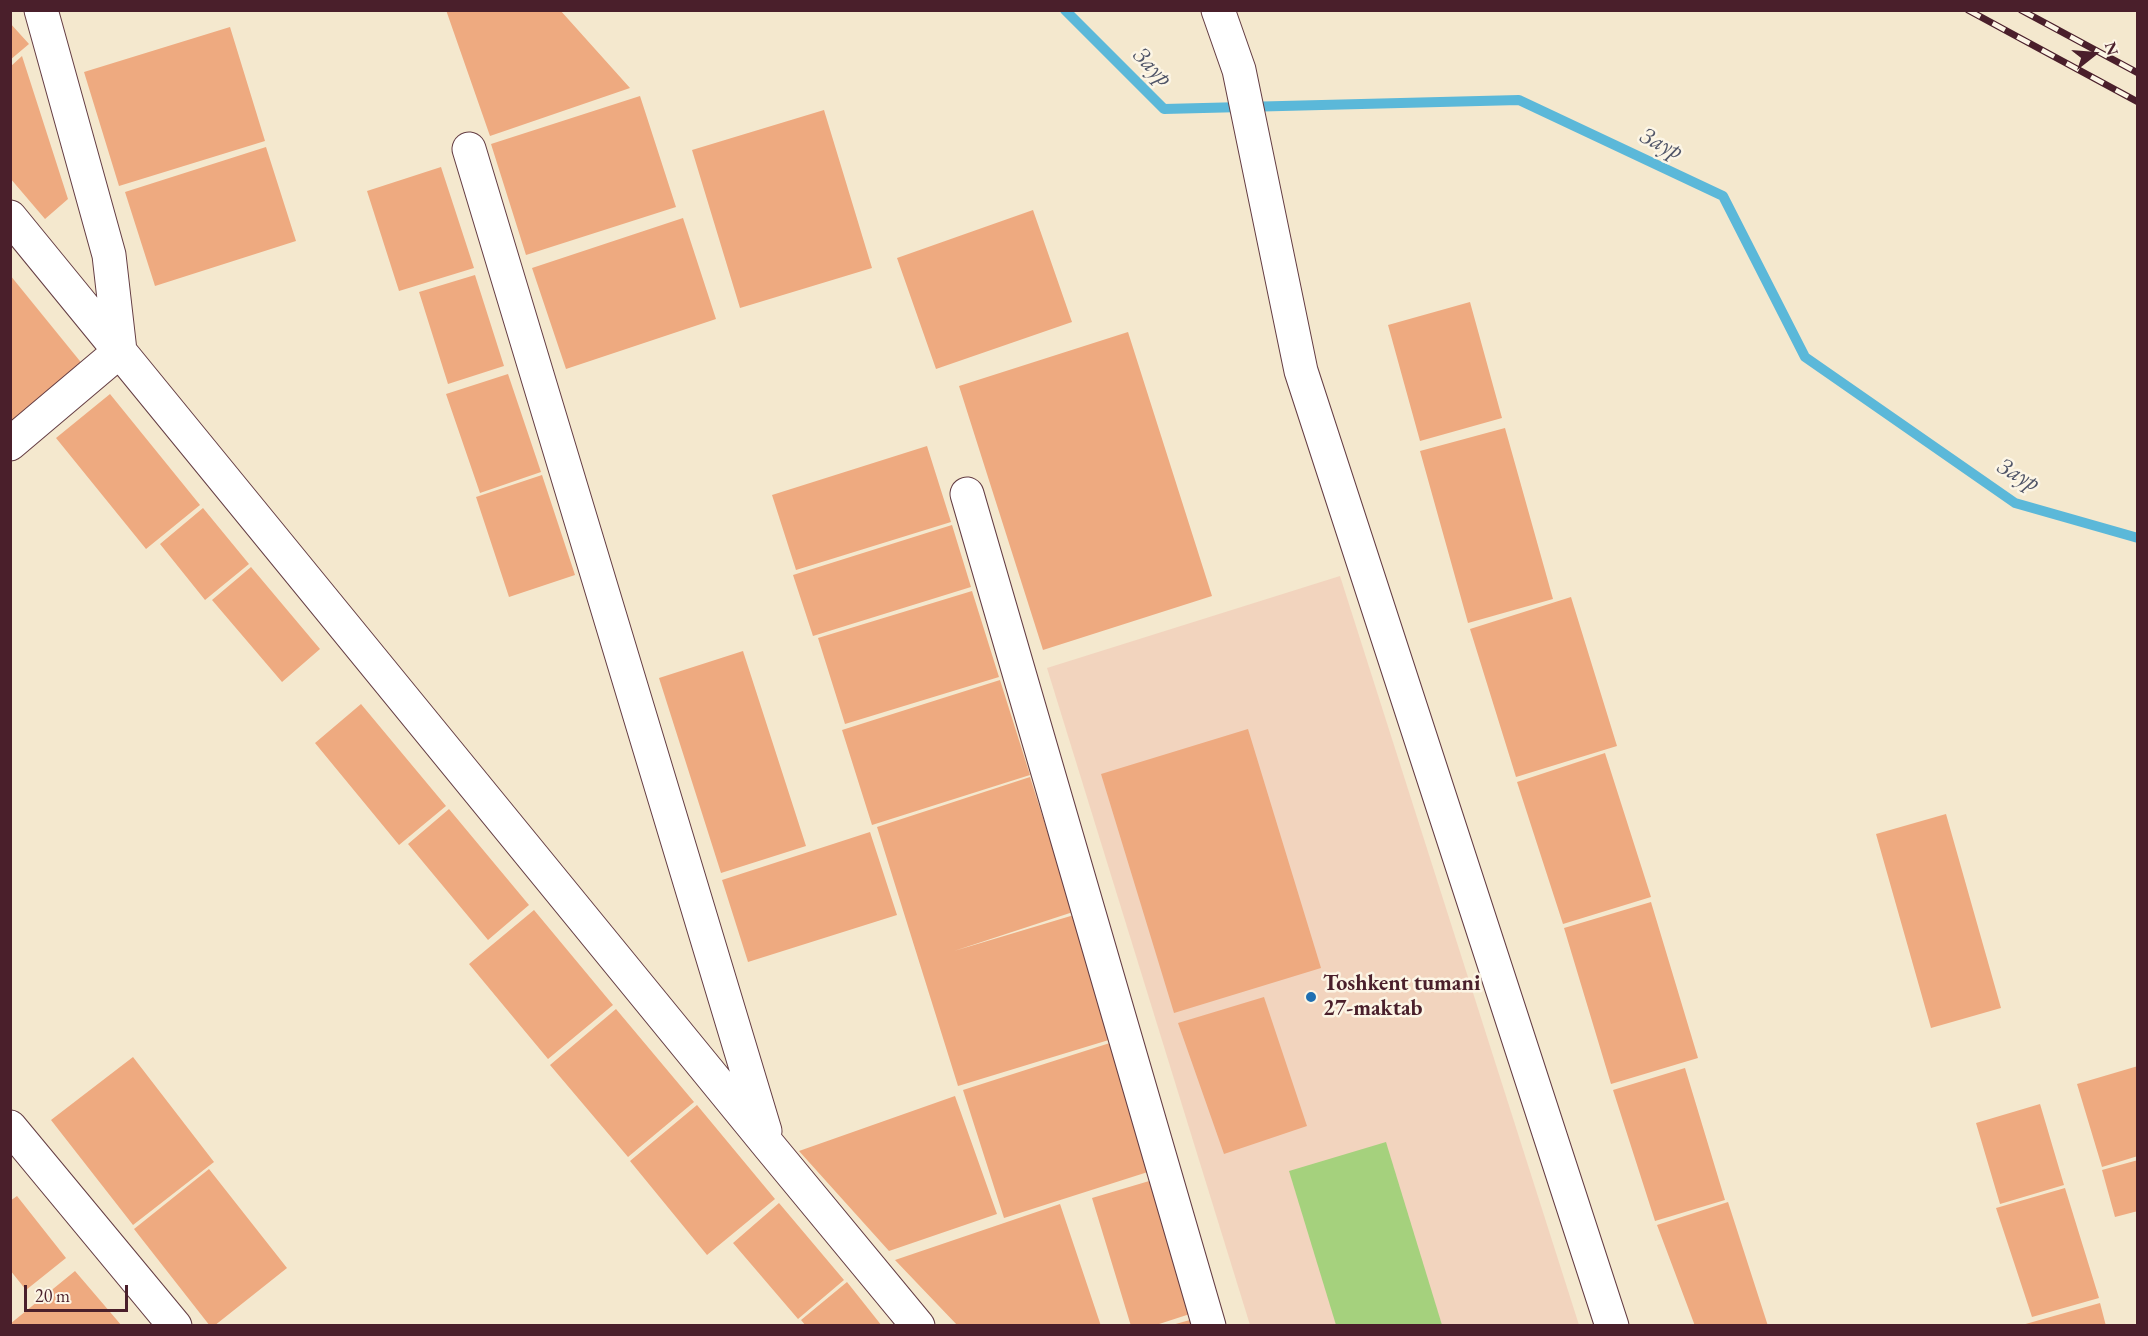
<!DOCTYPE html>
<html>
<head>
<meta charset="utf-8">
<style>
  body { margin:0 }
  #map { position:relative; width:2148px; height:1336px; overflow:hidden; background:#f4e8ce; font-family:"EB Garamond",serif }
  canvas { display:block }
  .frame { position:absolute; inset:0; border:12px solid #4a1f2b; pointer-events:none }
  .north { position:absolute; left:2064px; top:24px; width:60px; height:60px; -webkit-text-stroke:4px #fcf5e5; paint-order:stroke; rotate:73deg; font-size:16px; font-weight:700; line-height:24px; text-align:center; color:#4a1f2b }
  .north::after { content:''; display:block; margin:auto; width:21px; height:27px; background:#4a1f2b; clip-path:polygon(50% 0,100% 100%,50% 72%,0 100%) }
  .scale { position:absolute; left:24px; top:1285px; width:104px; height:27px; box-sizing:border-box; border:3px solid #4a1f2b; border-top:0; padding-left:8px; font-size:18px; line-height:21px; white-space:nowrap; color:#4a1f2b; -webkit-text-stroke:4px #fcf5e5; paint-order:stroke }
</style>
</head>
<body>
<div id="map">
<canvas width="2148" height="1336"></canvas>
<div class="frame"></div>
<div class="north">N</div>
<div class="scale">20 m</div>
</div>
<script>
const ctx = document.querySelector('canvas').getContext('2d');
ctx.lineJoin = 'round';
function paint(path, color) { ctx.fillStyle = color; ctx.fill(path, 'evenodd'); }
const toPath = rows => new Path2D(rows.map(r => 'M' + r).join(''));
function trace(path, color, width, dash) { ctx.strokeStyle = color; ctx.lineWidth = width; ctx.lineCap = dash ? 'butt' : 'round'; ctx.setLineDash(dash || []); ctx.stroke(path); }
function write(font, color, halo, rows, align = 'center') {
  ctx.font = font + ' "EB Garamond",serif'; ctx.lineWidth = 5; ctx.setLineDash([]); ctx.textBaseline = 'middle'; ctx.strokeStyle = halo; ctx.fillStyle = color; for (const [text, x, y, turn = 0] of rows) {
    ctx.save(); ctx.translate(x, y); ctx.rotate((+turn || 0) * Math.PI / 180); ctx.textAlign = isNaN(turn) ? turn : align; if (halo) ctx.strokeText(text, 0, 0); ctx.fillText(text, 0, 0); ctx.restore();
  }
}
const built = toPath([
  [1340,576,1579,1325,1250,1325,1047,668]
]);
const green = toPath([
  [1386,1142,1442,1325,1336,1325,1289,1171]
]);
const stream = toPath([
  [1065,10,1164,109,1519,100,1723,196,1805,357,2015,503,2138,538]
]);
const building = toPath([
  [446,10,560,10,630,88,490,136],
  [10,23,29,44,10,60],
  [230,27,265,141,119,186,84,72],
  [22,56,68,199,45,219,10,178,10,67],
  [640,96,676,207,526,255,491,144],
  [824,110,872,268,740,308,692,150],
  [266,147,296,241,155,286,125,192],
  [441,167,474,268,399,291,367,191],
  [1033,210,1072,322,936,369,897,258],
  [683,218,716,319,566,369,532,268],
  [10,275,88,371,18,429,10,420],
  [475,275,504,366,448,384,419,292],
  [1470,302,1502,418,1420,441,1388,325],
  [1128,332,1212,596,1043,650,959,386],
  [508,374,541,472,480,493,446,394],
  [110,394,200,505,146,549,56,438],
  [1505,428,1553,599,1468,623,1420,451],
  [927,446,951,522,796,570,772,495],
  [542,475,575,575,509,597,476,497],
  [203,508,249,564,205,600,160,544],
  [952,525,971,587,813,636,793,575],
  [251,567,320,649,282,682,212,600],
  [972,591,999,677,845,724,818,638],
  [1571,597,1617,746,1516,777,1470,629],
  [743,651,806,846,721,873,659,678],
  [1000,680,1030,775,872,825,842,730],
  [361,704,446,806,399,845,315,743],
  [1248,729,1321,968,1174,1013,1101,774],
  [1605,753,1651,897,1563,924,1517,782],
  [1030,777,1073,912,954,951,1074,915,1112,1039,958,1086,877,827],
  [449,809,529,905,488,940,408,844],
  [1946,814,2001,1008,1931,1028,1876,834],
  [870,832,897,915,748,962,722,880],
  [1651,902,1698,1058,1611,1084,1564,928],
  [534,910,613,1005,548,1059,469,964],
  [1264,997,1307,1126,1224,1154,1178,1023],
  [616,1009,694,1102,628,1157,550,1065],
  [1113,1042,1154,1170,1004,1218,963,1090],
  [133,1057,214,1162,133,1225,51,1120],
  [2138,1066,2138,1156,2102,1167,2077,1084],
  [1685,1068,1725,1200,1655,1221,1613,1090],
  [955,1096,997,1214,889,1251,799,1151],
  [2040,1104,2064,1185,2000,1204,1976,1123],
  [697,1105,775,1199,707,1255,630,1161],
  [2138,1160,2138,1211,2115,1217,2102,1170],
  [209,1169,287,1268,214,1326,210,1326,134,1229],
  [1156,1179,1196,1312,1153,1326,1131,1326,1092,1198],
  [2065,1188,2099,1298,2032,1317,1996,1208],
  [17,1196,66,1258,26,1290,10,1270,10,1201],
  [1728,1202,1768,1326,1695,1326,1657,1225],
  [779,1203,844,1280,798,1319,733,1243],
  [1060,1204,1101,1326,958,1326,895,1260],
  [75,1271,122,1326,10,1326,10,1324],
  [847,1282,882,1326,806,1326,801,1320],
  [2100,1303,2106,1326,2022,1326,2022,1325],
  [1197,1318,1199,1326,1173,1326,1172,1325]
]);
const minor = toPath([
  [1218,10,1239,70,1301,371,1612,1326],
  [469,149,765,1131],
  [10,217,770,1147,918,1326],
  [10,444,120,351,109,255,41,10],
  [967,494,1209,1326],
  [10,1127,175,1326]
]);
const rail = toPath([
  [1968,10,2138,102],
  [2021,10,2138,73]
]);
const markers = [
  [1311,997,6,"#1f6fb2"]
];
const poiNames = [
  ["Toshkent tumani",1323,984],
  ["27-maktab",1323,1009]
];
const waterNames = [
  ["Заур",1152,67,45],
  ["Заур",1661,144,25],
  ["Заур",2018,475,28]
];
paint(built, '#f2d4be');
paint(green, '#a5d17d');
trace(stream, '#5bb8d9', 10);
paint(building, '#eeaa80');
trace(minor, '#643d43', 35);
trace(minor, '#fff', 33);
trace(rail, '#4a1f2b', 7);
trace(rail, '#fcf5e5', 4.5, [14]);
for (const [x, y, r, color] of markers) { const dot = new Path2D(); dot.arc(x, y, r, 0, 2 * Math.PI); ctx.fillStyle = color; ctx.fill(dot); trace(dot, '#fcf5e5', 2); }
write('bold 22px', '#4a1f2b', '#fcf5e5', poiNames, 'left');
write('italic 24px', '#505568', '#fcf5e5', waterNames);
</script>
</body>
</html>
